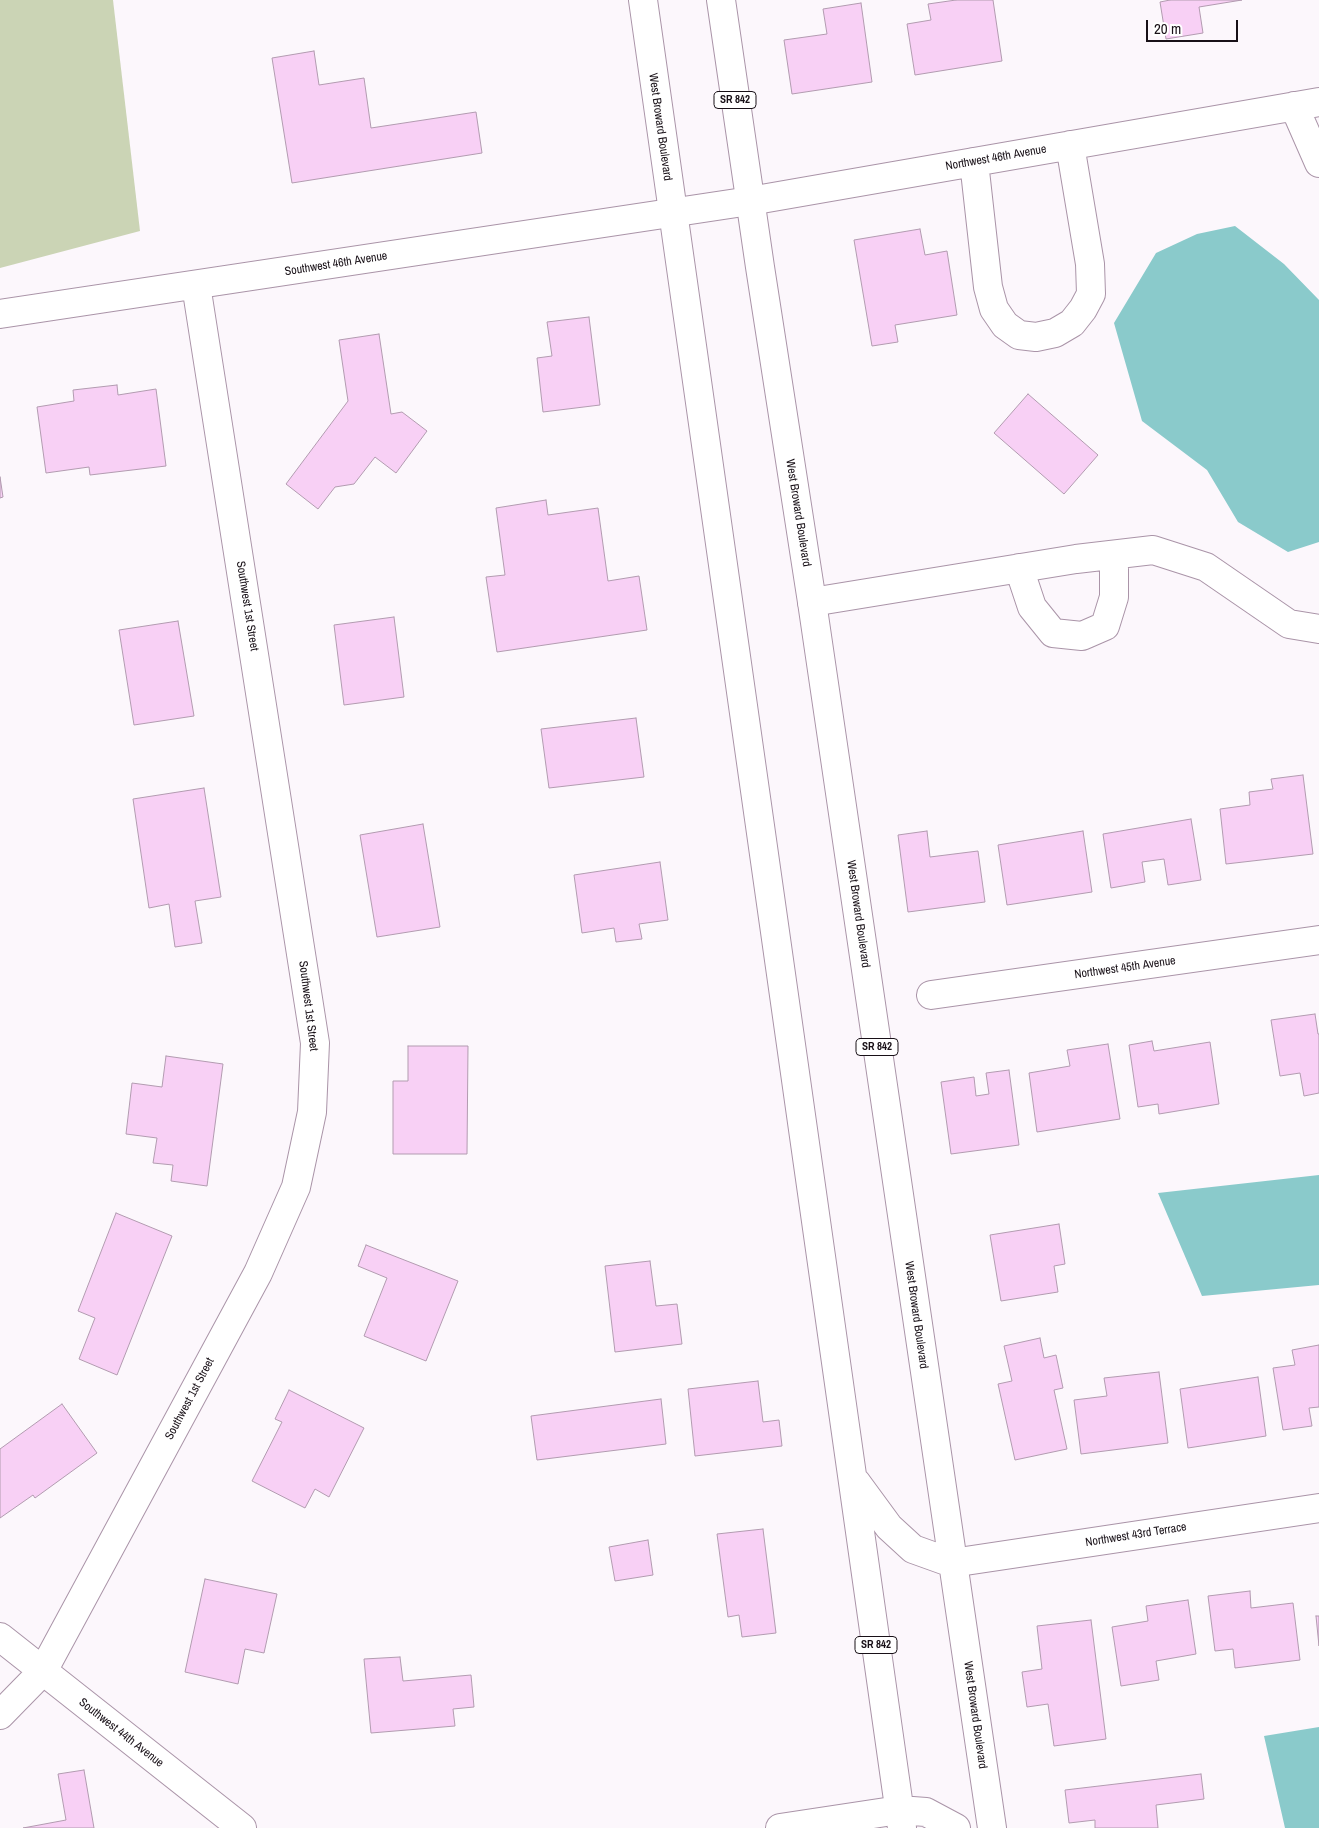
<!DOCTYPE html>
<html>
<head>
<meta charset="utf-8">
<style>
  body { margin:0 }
  #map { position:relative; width:1319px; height:1828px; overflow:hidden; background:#fcf7fc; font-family:"Archivo Narrow",sans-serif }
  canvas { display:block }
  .scale { position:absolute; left:1146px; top:20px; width:92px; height:22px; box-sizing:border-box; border:2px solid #181017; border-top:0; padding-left:6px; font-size:15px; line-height:18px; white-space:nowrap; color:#181017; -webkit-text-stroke:4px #fff; paint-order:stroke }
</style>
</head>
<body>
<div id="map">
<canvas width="1319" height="1828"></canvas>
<div class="scale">20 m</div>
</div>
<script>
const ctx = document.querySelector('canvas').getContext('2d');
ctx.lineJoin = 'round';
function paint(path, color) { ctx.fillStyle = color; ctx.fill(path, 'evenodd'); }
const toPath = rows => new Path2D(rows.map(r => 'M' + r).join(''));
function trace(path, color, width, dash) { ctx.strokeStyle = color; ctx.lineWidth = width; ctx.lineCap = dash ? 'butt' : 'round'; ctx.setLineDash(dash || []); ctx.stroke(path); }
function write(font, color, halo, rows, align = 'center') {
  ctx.font = font + ' "Archivo Narrow",sans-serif'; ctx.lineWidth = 4; ctx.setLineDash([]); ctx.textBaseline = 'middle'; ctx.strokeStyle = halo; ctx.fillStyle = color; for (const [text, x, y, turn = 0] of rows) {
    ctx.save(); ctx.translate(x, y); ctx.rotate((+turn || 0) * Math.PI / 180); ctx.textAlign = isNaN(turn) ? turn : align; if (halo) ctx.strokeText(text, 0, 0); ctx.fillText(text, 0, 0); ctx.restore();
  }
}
const green = toPath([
  [0,0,113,0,140,231,0,268]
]);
const water = toPath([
  [1235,226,1284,264,1319,300,1319,542,1288,552,1238,522,1207,470,1142,421,1114,323,1156,253,1197,234],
  [1319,1175,1319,1285,1202,1296,1158,1193],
  [1319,1727,1319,1828,1285,1828,1264,1736]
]);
const building = toPath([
  [956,0,993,0,1002,61,915,75,907,24,931,20,928,4,956,0],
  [1170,0,1242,0,1199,7,1203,33,1166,39,1160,2,1170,0],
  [861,3,872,82,792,94,784,40,827,34,823,9,861,3],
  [314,51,319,85,364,78,371,128,476,112,482,153,292,183,272,58,314,51],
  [920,229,925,255,947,251,957,315,895,325,898,342,872,346,854,240,920,229],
  [589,317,600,405,543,412,537,358,552,356,547,322,589,317],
  [379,334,391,414,402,412,427,431,396,473,375,457,354,484,335,487,318,509,286,484,348,401,339,340,379,334],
  [117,385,118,395,156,389,166,466,90,475,89,467,46,473,37,407,74,401,73,390,117,385],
  [1028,394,1098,455,1064,494,994,433,1028,394],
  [0,477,3,497,0,498,0,477],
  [546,500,548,515,598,508,608,581,639,576,647,630,497,652,486,577,505,575,496,508,546,500],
  [394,617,404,697,344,705,334,625,394,617],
  [178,621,194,716,134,725,119,630,178,621],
  [636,718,644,777,549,788,541,729,636,718],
  [1303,775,1313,854,1226,864,1220,809,1250,805,1249,792,1273,789,1271,779,1303,775],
  [204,788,221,897,195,901,202,943,175,947,169,904,149,908,133,799,204,788],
  [1191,819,1201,880,1168,885,1164,859,1142,862,1145,882,1111,888,1103,834,1191,819],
  [423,824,440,927,377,937,360,835,423,824],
  [927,831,930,857,978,851,985,902,908,912,898,835,927,831],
  [1083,831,1092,892,1007,905,998,845,1083,831],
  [660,862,668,920,639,924,642,939,616,942,614,928,582,933,574,875,660,862],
  [1315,1014,1318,1034,1319,1034,1319,1093,1304,1096,1300,1073,1280,1076,1271,1020,1315,1014],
  [1152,1041,1154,1051,1210,1042,1219,1104,1159,1114,1158,1104,1138,1107,1129,1045,1152,1041],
  [1108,1044,1120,1119,1037,1132,1029,1073,1070,1066,1067,1050,1108,1044],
  [408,1046,468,1046,467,1154,393,1154,393,1081,408,1081,408,1046],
  [166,1056,223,1064,207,1186,171,1181,173,1165,153,1163,157,1138,126,1134,132,1083,162,1087,166,1056],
  [1009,1070,1019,1145,951,1154,941,1082,974,1077,976,1096,989,1094,986,1073,1009,1070],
  [116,1213,172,1236,117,1375,79,1359,95,1318,78,1311,116,1213],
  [1059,1224,1065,1264,1054,1266,1058,1292,1001,1301,990,1235,1059,1224],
  [366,1245,458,1281,426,1361,364,1336,387,1278,358,1266,366,1245],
  [650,1261,656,1306,677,1304,682,1344,615,1352,605,1266,650,1261],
  [1040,1338,1044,1358,1056,1355,1063,1388,1054,1390,1067,1449,1015,1460,998,1384,1012,1381,1004,1346,1040,1338],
  [1319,1345,1319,1407,1309,1408,1312,1426,1283,1430,1273,1368,1295,1365,1292,1350,1319,1345],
  [1159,1372,1168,1443,1081,1454,1074,1400,1107,1396,1104,1378,1159,1372],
  [1258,1377,1266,1436,1188,1448,1180,1389,1258,1377],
  [758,1381,763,1422,779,1420,782,1446,695,1456,688,1389,758,1381],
  [289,1390,364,1428,329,1497,315,1489,305,1508,252,1481,282,1422,275,1419,289,1390],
  [661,1399,666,1444,537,1460,531,1416,661,1399],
  [62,1404,97,1453,35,1498,33,1495,0,1518,0,1449,62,1404],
  [763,1529,776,1633,742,1637,739,1615,728,1617,717,1534,763,1529],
  [648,1540,653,1575,615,1581,609,1547,648,1540],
  [205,1579,277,1594,264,1653,245,1649,238,1684,185,1672,205,1579],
  [1250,1591,1251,1608,1293,1603,1300,1660,1235,1668,1233,1649,1215,1651,1208,1596,1250,1591],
  [1188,1600,1196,1654,1156,1661,1159,1680,1121,1686,1112,1627,1148,1621,1146,1606,1188,1600],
  [1316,1616,1319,1616,1319,1646,1316,1616],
  [1091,1620,1106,1739,1054,1746,1048,1704,1027,1707,1022,1672,1042,1669,1037,1626,1091,1620],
  [400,1657,403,1681,471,1675,474,1707,453,1709,455,1726,371,1733,364,1659,400,1657],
  [84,1770,94,1828,23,1828,66,1820,58,1774,84,1770],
  [1201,1774,1204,1799,1156,1805,1158,1828,1095,1828,1095,1820,1069,1823,1065,1790,1201,1774]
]);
const minor = toPath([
  [1294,106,1319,163],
  [974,162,988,287,994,309,1005,325,1019,335,1036,337,1055,333,1072,323,1083,309,1091,294,1090,264,1070,145],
  [0,314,750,201,1319,102],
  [1019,568,1032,607,1053,633,1082,636,1105,626,1114,597,1114,555],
  [812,602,1076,559,1153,550,1206,567,1289,624,1319,629],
  [931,995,1319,940],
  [952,1563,1319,1508],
  [0,1637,242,1828],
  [0,1715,43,1671,258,1273,296,1187,312,1112,315,1043,196,285],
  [780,1828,899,1810]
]);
const major = toPath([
  [643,0,902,1828],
  [721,0,760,267,812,602,992,1828],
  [856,1482,889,1527,913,1549,952,1563],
  [899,1810,926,1812,956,1828]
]);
const shields = [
  [735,100,42],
  [877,1047,42],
  [876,1645,42]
];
const shieldNames = [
  ["SR 842",735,100],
  ["SR 842",877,1047],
  ["SR 842",876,1645]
];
const streetNames = [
  ["West Broward Boulevard",660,127,82],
  ["Northwest 46th Avenue",996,158,-10],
  ["Southwest 46th Avenue",336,264,-9],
  ["West Broward Boulevard",798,513,81],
  ["Southwest 1st Street",247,606,81],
  ["West Broward Boulevard",858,914,82],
  ["Northwest 45th Avenue",1125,968,-8],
  ["Southwest 1st Street",308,1006,83],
  ["West Broward Boulevard",916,1315,82],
  ["Southwest 1st Street",190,1399,-62],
  ["Northwest 43rd Terrace",1136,1535,-9],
  ["West Broward Boulevard",975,1715,82],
  ["Southwest 44th Avenue",121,1733,38]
];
paint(green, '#cbd4b5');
paint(water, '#8acacb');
paint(building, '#f8d0f5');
trace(building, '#b29bb0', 1);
trace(minor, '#aa94a8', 30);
trace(major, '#aa94a8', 30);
trace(minor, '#fff', 28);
trace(major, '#fff', 28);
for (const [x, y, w] of shields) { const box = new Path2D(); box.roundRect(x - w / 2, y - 8.5, w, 17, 4); ctx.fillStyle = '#fff'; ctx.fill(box); trace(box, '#181017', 1); }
write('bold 11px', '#181017', null, shieldNames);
write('12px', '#181017', '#fff', streetNames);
</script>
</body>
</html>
